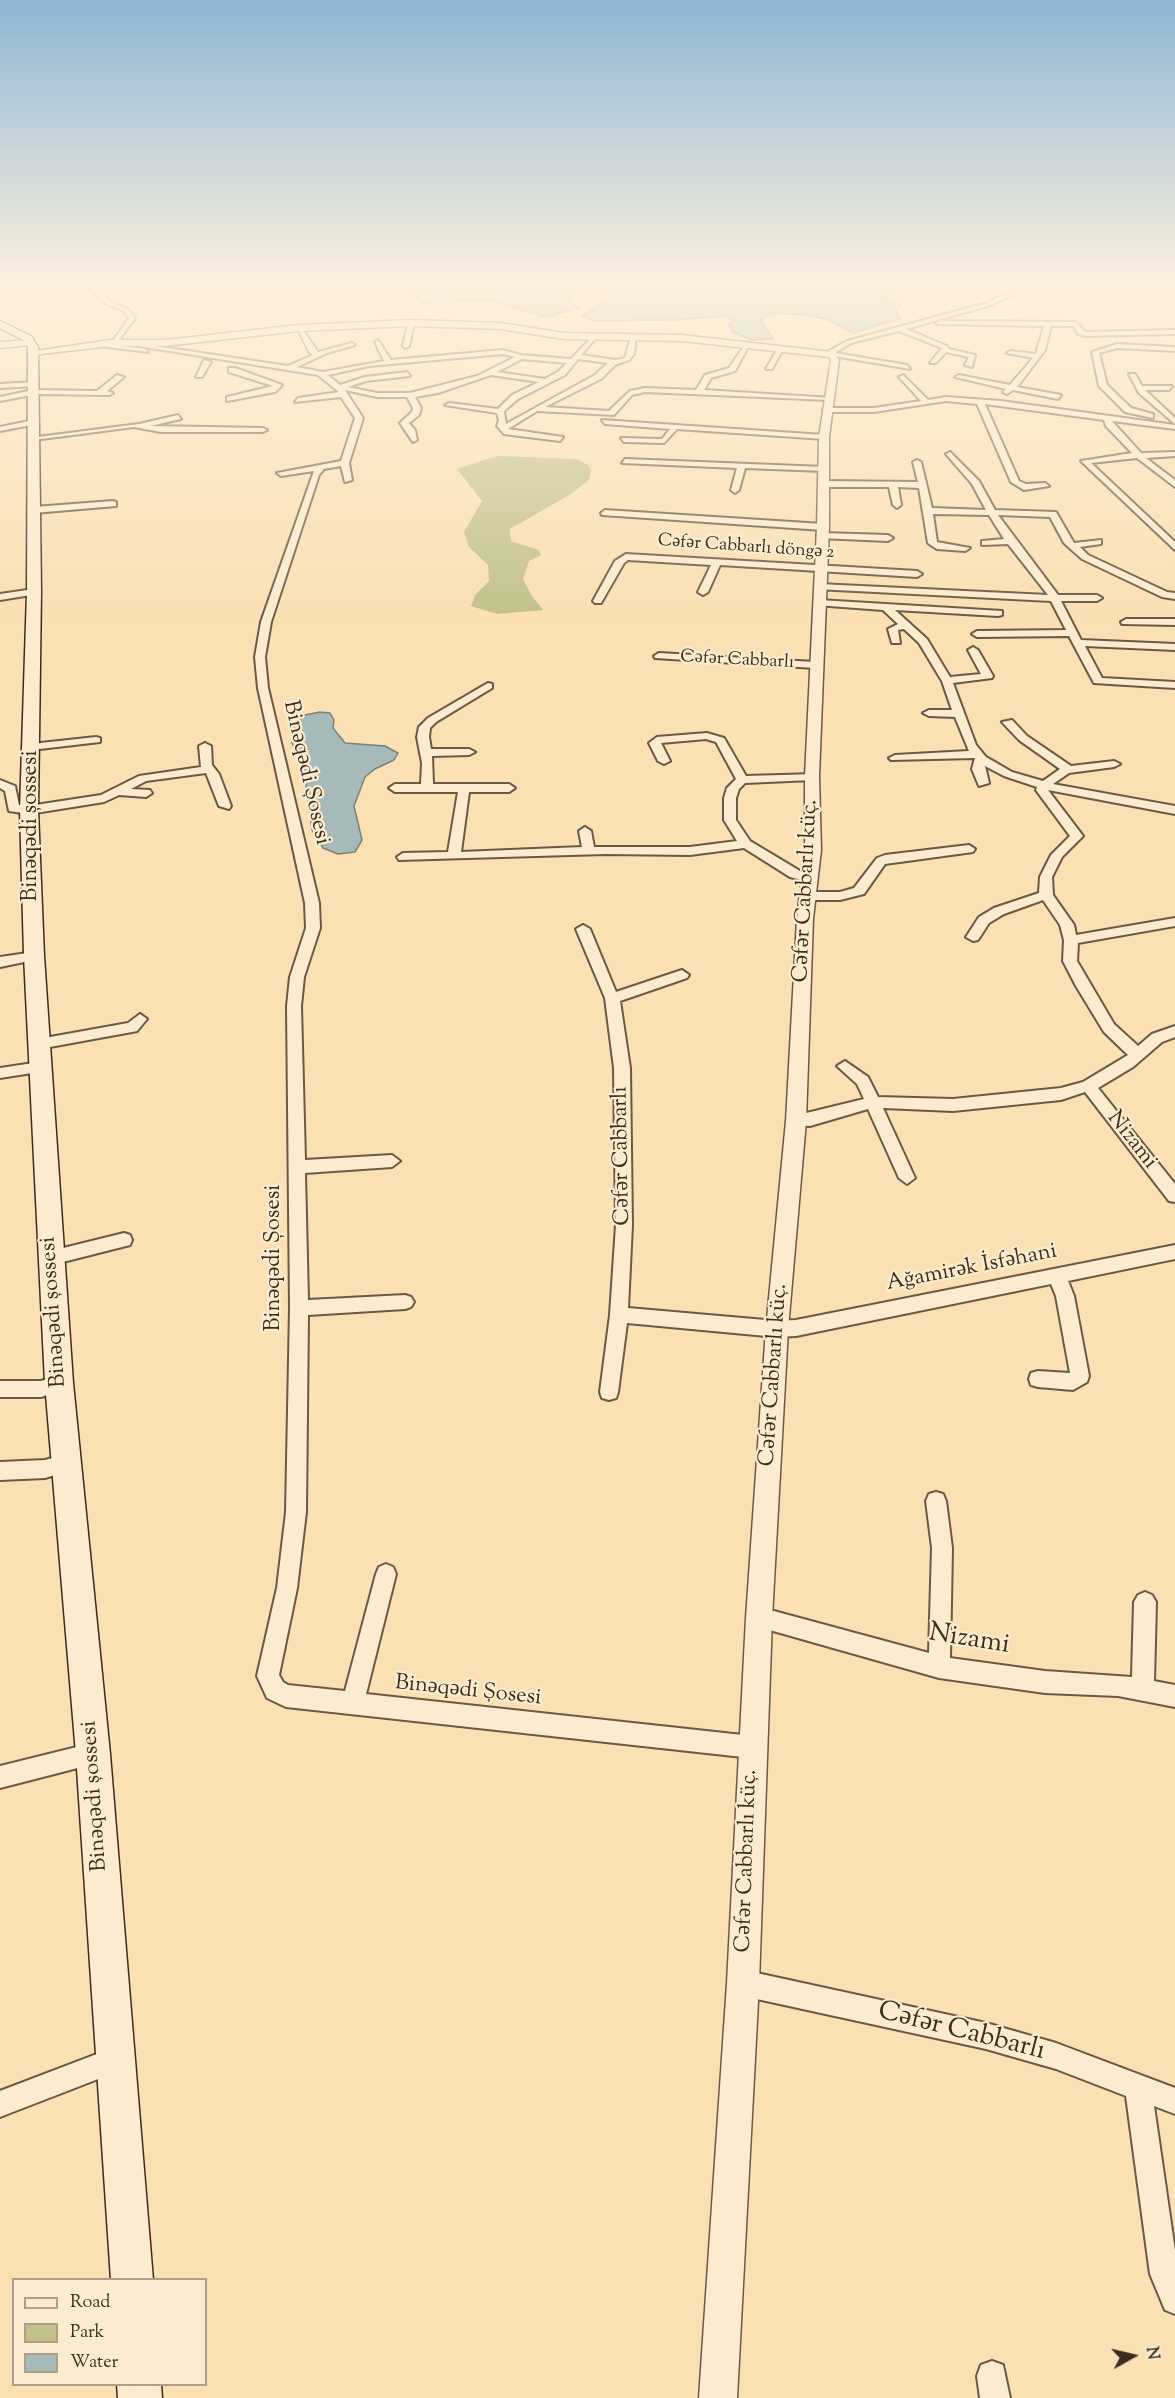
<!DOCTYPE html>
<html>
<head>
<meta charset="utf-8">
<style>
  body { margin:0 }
  #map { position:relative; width:1175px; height:2398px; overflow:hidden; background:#fae0b3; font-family:"Sorts Mill Goudy",serif }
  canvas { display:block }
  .legend { position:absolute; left:12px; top:2278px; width:195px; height:108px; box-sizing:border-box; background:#fcebce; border:2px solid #af9f88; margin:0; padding:8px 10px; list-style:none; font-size:18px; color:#3b2d1e }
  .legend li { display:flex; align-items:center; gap:12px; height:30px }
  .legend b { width:30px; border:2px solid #af9f88 }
  .north { position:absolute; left:1103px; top:2326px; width:60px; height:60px; -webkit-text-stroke:4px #fcebce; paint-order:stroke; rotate:82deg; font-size:16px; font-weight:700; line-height:24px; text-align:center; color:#3b2d1e }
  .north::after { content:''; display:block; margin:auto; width:21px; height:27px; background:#3b2d1e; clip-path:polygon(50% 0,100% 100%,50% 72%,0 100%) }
</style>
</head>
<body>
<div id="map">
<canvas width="1175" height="2398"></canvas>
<ul class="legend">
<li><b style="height:8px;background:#fcebce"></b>Road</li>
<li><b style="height:16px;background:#c2c18a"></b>Park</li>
<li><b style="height:16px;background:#a5bab9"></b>Water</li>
</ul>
<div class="north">N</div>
</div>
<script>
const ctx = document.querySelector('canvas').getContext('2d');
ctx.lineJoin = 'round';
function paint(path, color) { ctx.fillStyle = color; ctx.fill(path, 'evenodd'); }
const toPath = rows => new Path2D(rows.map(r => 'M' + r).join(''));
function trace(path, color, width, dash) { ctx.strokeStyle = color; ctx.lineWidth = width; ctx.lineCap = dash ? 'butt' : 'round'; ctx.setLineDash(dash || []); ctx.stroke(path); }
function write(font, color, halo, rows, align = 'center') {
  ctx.font = font + ' "Sorts Mill Goudy",serif'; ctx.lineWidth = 4.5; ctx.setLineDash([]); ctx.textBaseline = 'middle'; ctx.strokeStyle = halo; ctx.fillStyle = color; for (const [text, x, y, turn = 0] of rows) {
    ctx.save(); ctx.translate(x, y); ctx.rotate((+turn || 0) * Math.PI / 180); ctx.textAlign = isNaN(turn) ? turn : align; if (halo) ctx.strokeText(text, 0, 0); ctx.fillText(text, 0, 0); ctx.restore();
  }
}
const green = toPath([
  [497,456,577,459,588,465,591,470,589,480,571,494,510,529,511,541,539,550,541,555,529,561,523,579,532,596,543,610,497,614,471,606,475,595,489,581,488,565,469,547,464,532,482,501,457,469]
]);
const water = toPath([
  [411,283,901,283,897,293,882,298,901,304,896,313,902,318,853,333,829,320,807,315,777,313,767,315,761,320,773,339,751,340,733,332,729,325,733,320,725,316,673,320,594,321,582,316,608,301,611,296,595,291,579,292,563,299,579,308,545,317,490,300,424,303,409,291,411,283],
  [320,712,330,713,334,720,333,728,345,743,385,746,398,753,394,760,375,769,365,777,354,806,362,840,355,852,338,854,323,848,312,830,304,771,292,743,292,725,305,715,320,712]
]);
const minor = toPath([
  [81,283,88,283,113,303,128,309,135,318,115,345,146,349,148,352,100,346,102,343,111,344,129,318,124,311,109,305,81,283],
  [1027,283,1035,283,991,305,906,329,947,346,949,349,975,355,972,367,965,365,969,357,946,352,936,363,930,363,942,348,899,331,851,343,835,353,907,365,910,369,828,355,829,351,847,341,987,303,1027,283],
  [411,321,414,323,409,346,406,348,403,346,408,323,411,321],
  [938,321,1076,322,1085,332,1175,330,1175,334,1085,336,1078,334,1074,326,1051,326,1045,350,1017,387,1061,395,1058,399,1013,390,1007,394,1003,392,1006,389,955,377,959,375,1010,385,1033,358,1007,353,1010,351,1036,354,1044,326,936,324,938,321],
  [297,327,301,327,318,352,352,343,355,345,327,353,297,367,323,372,384,361,375,342,378,340,391,360,503,350,521,355,571,359,594,335,597,337,581,355,616,360,625,358,631,337,636,336,634,354,629,360,615,365,601,379,545,407,609,411,630,391,645,388,696,390,705,375,729,368,746,343,749,345,735,371,711,378,704,390,833,398,829,400,645,392,632,395,614,415,537,411,508,429,563,437,560,441,504,434,497,426,499,420,497,413,445,405,449,403,498,409,512,395,539,382,491,375,438,393,415,397,421,408,419,415,409,423,415,430,417,440,413,442,400,423,412,412,413,408,407,397,377,397,345,390,363,418,349,463,352,480,345,482,341,466,324,469,319,475,271,622,265,657,268,688,319,903,320,928,304,977,301,1006,305,1160,392,1155,400,1161,392,1167,305,1173,308,1300,405,1295,411,1297,414,1302,411,1307,405,1309,308,1315,306,1512,297,1588,279,1675,283,1682,288,1685,345,1691,376,1574,379,1567,386,1564,393,1567,396,1574,366,1694,752,1736,760,1739,763,1747,760,1755,752,1758,286,1707,267,1698,257,1676,277,1588,286,1512,290,1308,287,1006,290,977,306,928,305,903,258,688,255,657,261,622,314,471,281,476,277,473,341,461,355,418,341,397,295,402,298,398,339,392,318,375,132,345,135,343,288,366,313,355,309,352,297,327],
  [503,354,515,357,477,376,410,393,377,393,348,387,366,381,410,376,407,372,365,377,340,385,328,375,369,366,503,354],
  [522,359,567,363,559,371,545,379,497,372,522,359],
  [578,359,608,363,595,375,506,424,504,411,518,399,565,375,578,359],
  [1117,344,1175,347,1175,351,1117,348,1099,353,1107,385,1131,408,1153,414,1153,418,1125,412,1099,386,1092,352,1117,344],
  [777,350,782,351,772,369,766,369,777,350],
  [204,360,211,362,202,377,196,377,204,360],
  [229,368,235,368,282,385,275,392,227,401,227,397,273,386,229,372,229,368],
  [1129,374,1135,374,1142,386,1172,386,1169,390,1145,390,1175,418,1175,424,1139,393,1129,374],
  [117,375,124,377,107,391,113,393,109,395,37,394,0,401,0,397,33,390,97,391,117,375],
  [903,375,928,400,946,397,1001,401,1175,425,1175,429,1112,421,1141,453,1175,452,1175,456,1146,458,1175,480,1175,487,1137,458,1091,463,1175,542,1175,550,1081,461,1132,453,1106,426,1104,420,985,404,1019,481,1026,484,1045,483,1049,486,1024,490,1011,482,977,404,946,401,874,412,827,412,823,410,827,408,874,408,921,401,899,377,903,375],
  [33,382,36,386,0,388,0,384,33,382],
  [178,415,181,419,150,426,263,428,267,430,263,432,161,432,134,427,34,440,30,438,139,424,178,415],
  [34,420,37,424,0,431,0,427,34,420],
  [602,420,824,435,828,437,824,439,677,429,664,443,624,442,621,438,662,439,670,429,605,424,602,420],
  [950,452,979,481,995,510,1056,512,1074,543,1101,540,1101,544,1080,547,1088,555,1167,592,1175,593,1175,599,1162,597,1082,559,1064,543,1050,517,998,515,1058,595,1097,595,1102,598,1097,601,1061,601,1081,640,1175,644,1175,650,1085,646,1102,678,1175,682,1175,688,1094,683,1069,636,977,637,972,634,977,631,1066,630,1051,601,816,589,816,585,819,584,1048,595,1008,544,982,545,982,541,1004,539,989,515,933,514,937,542,970,548,965,551,937,549,928,543,919,488,898,487,901,505,897,508,893,505,889,487,824,487,820,484,824,481,918,482,913,462,917,460,921,462,932,508,986,510,972,484,946,454,950,452],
  [625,459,824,467,828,469,824,471,745,468,739,490,735,493,731,490,737,468,622,463,625,459],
  [113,501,116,502,116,506,34,513,30,510,34,507,113,501],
  [605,510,823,524,827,527,823,530,602,515,601,513,605,510],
  [822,533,888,535,893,538,888,541,819,538,817,536,822,533],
  [626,554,917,571,922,574,917,577,720,565,708,592,703,595,698,592,711,565,628,560,624,563,601,603,595,603,593,601,615,561,626,554],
  [34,589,39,592,37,594,0,600,0,594,34,589],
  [819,600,1002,611,1002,615,998,616,895,610,927,639,950,677,981,674,968,650,973,647,978,650,993,676,992,678,953,683,976,745,986,757,1012,772,1043,781,1060,769,1019,740,1002,722,1012,720,1027,736,1071,766,1114,761,1120,764,1114,767,1069,773,1053,784,1175,806,1175,814,1048,790,1083,836,1062,857,1052,877,1053,895,1074,925,1076,935,1175,918,1175,926,1078,943,1077,961,1114,1024,1138,1046,1152,1034,1175,1026,1175,1037,1162,1042,1133,1067,1098,1088,1175,1184,1175,1202,1169,1201,1085,1092,1061,1100,953,1111,883,1108,915,1178,907,1184,899,1178,868,1109,810,1126,790,1125,788,1121,790,1117,864,1099,857,1084,837,1066,845,1061,868,1077,878,1097,953,1099,1061,1088,1083,1082,1128,1055,1104,1032,1076,986,1063,961,1064,940,1060,925,1043,900,1004,914,989,923,978,940,973,941,966,937,979,917,994,908,1039,893,1040,877,1051,855,1070,836,1036,790,1037,787,1004,776,985,766,989,783,979,786,972,769,975,758,891,760,889,758,895,755,969,751,955,717,929,716,923,713,929,710,952,710,942,681,919,643,904,629,898,630,900,643,892,643,888,629,898,624,883,610,816,605,814,603,819,600],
  [1126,619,1175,619,1175,625,1122,624,1121,622,1126,619],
  [659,653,815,662,820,665,815,668,655,658,654,656,659,653],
  [488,683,492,684,492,688,436,722,430,728,429,737,431,749,469,749,475,752,469,755,432,756,433,784,509,784,515,788,509,792,469,792,461,852,582,847,579,831,585,827,591,831,594,847,690,847,737,841,724,820,724,798,727,788,736,779,716,742,706,739,661,743,670,761,664,764,658,761,649,743,657,737,707,733,724,738,746,776,816,774,816,778,812,780,745,783,739,789,736,798,736,820,750,841,800,871,816,878,810,882,790,877,744,848,690,855,605,854,399,860,397,857,403,853,448,852,458,792,395,792,389,788,395,784,421,784,422,763,417,737,419,727,428,718,488,683],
  [96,737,100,738,100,742,31,750,25,747,31,744,96,737],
  [205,743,211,746,212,765,219,774,231,806,229,809,219,806,206,773,146,781,131,789,150,790,152,793,146,797,119,795,104,802,29,814,9,811,5,791,0,788,0,780,15,786,19,805,29,806,101,795,139,776,201,767,199,746,205,743],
  [969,845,975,849,973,852,885,864,864,894,840,900,808,900,801,896,808,892,840,892,854,888,877,858,885,855,969,845],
  [583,925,590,929,616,992,682,970,689,975,687,978,620,1001,630,1068,632,1225,628,1308,777,1321,796,1320,1175,1245,1175,1259,1068,1281,1074,1296,1089,1376,1087,1382,1073,1390,1038,1387,1031,1385,1029,1379,1031,1373,1038,1371,1070,1373,1056,1296,1051,1284,796,1336,777,1337,627,1323,618,1392,616,1398,609,1400,602,1398,600,1392,610,1315,616,1225,614,1068,605,998,576,929,583,925],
  [34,952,41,956,39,959,0,967,0,957,34,952],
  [140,1014,147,1019,137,1031,132,1032,39,1049,32,1044,39,1039,128,1023,140,1014],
  [40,1062,48,1067,45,1071,0,1078,0,1068,40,1062],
  [124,1233,130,1235,132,1240,130,1245,51,1265,45,1263,42,1258,45,1253,51,1251,124,1233],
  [59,1375,66,1377,68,1383,66,1389,41,1397,0,1397,0,1381,41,1381,59,1375],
  [67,1454,74,1457,77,1463,74,1469,45,1478,0,1480,0,1462,45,1460,67,1454],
  [936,1492,943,1494,946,1501,952,1548,950,1658,1045,1671,1132,1677,1134,1602,1138,1595,1145,1592,1152,1595,1156,1602,1154,1681,1175,1685,1175,1707,1118,1696,1045,1693,939,1678,752,1625,748,1618,752,1611,759,1607,929,1653,932,1548,926,1501,929,1494,936,1492],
  [93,1743,101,1746,104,1754,101,1762,0,1788,0,1766,93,1743],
  [743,1970,986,2023,1056,2043,1175,2088,1175,2114,1154,2106,1175,2251,1175,2314,1165,2310,1150,2274,1126,2096,1056,2069,986,2049,743,1996,734,1992,730,1983,734,1974,743,1970],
  [115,2047,124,2051,128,2060,124,2069,0,2117,0,2091,115,2047],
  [992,2361,1003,2365,1010,2398,980,2398,977,2376,981,2365,992,2361]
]);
const tertiary = toPath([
  [411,320,500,323,564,333,682,335,832,352,839,360,829,437,829,527,819,776,821,850,813,919,806,1121,788,1329,772,1618,759,1983,737,2398,699,2398,727,1983,746,1618,766,1329,786,1121,797,919,805,850,805,776,817,527,819,437,831,360,829,357,682,341,564,339,500,329,411,326,299,331,165,346,110,346,33,355,29,352,110,340,165,340,299,325,411,320],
  [34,340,34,344,31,345,0,348,0,342,34,340]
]);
const secondary = toPath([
  [0,321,31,336,38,347,41,592,38,810,44,956,73,1383,110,1754,153,2280,111,2280,76,1754,45,1383,24,956,20,810,27,592,28,347,23,340,0,328,0,321],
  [117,2384,161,2384,162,2398,118,2398,117,2384]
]);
const farStreetnames = [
  ["Cəfər Cabbarlı döngə 2",746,548,4],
  ["Cəfər Cabbarlı",737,661,3]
];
const streetNames = [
  ["Binəqədi Şosesi",305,773,77],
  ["Binəqədi şossesi",32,826,-90],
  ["Cəfər Cabbarlı küç.",807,891,-87],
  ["Nizami",1131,1141,52],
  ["Cəfər Cabbarlı",623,1156,-91],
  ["Binəqədi Şosesi",275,1258,-90],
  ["Ağamirək İsfəhani",972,1269,-11],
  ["Binəqədi şossesi",55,1312,-94],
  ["Cəfər Cabbarlı küç.",775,1375,-86],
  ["Binəqədi Şosesi",468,1692,6],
  ["Binəqədi şossesi",96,1796,-94],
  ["Cəfər Cabbarlı küç.",748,1861,-88]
];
const nearStreetnames = [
  ["Nizami",969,1641,9],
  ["Cəfər Cabbarlı",961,2033,14]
];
paint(green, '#c2c18a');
paint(water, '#a5bab9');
trace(water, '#7b827b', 1.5);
trace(minor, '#6b5a43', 4);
trace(tertiary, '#6b5a43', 3);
trace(secondary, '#3b2d1e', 3);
paint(minor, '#fcebce');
paint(tertiary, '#fcebce');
paint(secondary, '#fcebce');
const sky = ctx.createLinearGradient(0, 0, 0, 619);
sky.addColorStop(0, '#8db6d5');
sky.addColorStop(0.46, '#fdf1dd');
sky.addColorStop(1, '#fdf1dd00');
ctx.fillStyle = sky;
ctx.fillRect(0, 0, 1175, 619);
write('18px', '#3b2d1e', '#fcebce', farStreetnames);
write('22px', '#3b2d1e', '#fcebce', streetNames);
write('27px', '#3b2d1e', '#fcebce', nearStreetnames);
</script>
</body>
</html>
